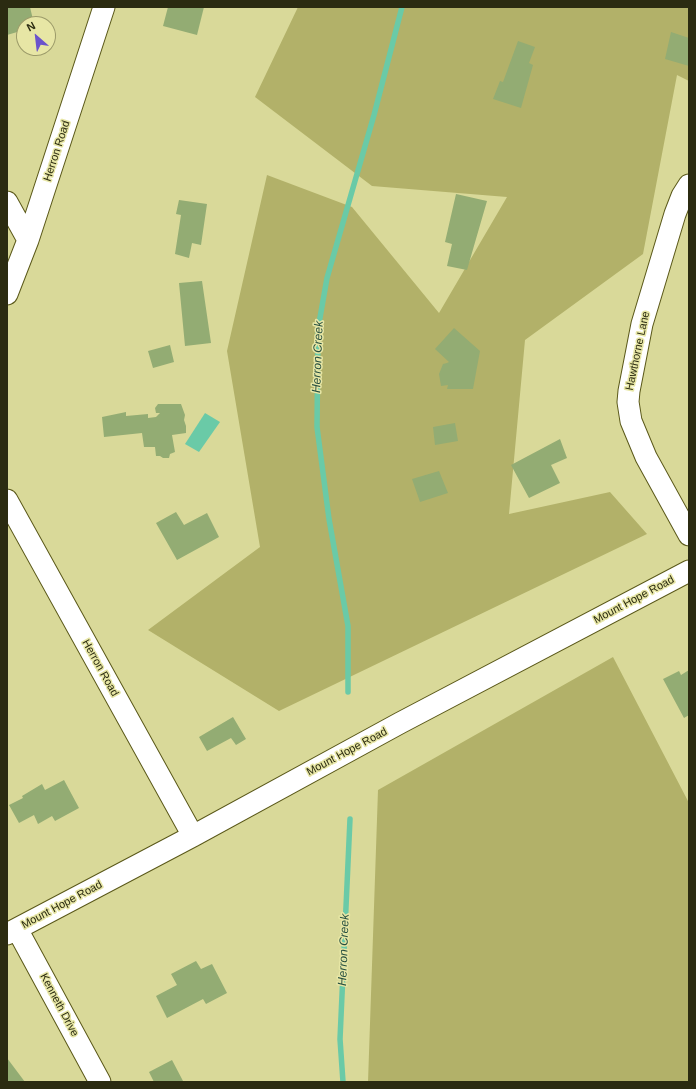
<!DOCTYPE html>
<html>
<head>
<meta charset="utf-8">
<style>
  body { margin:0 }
  #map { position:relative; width:696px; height:1089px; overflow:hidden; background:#d9d999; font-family:Helvetica,sans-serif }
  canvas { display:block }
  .frame { position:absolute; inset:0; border:8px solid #2b2b11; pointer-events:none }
  .north { position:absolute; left:16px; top:16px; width:40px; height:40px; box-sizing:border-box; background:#e7e6a5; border:1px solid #9c9b6a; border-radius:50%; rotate:332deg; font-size:11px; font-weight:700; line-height:16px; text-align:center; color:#2b2b11 }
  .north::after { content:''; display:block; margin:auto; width:14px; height:18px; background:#6b53cc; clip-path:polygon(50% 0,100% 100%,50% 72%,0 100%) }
</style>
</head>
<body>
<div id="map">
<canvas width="696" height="1089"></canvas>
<div class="frame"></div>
<div class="north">N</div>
</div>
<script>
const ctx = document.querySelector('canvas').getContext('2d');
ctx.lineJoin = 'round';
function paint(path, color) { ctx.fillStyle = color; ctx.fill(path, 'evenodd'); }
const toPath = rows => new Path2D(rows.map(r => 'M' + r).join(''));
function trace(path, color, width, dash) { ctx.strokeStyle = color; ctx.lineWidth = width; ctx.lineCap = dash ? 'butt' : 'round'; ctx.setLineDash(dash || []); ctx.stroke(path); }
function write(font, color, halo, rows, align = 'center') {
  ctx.font = font + ' Helvetica,sans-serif'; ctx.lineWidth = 3; ctx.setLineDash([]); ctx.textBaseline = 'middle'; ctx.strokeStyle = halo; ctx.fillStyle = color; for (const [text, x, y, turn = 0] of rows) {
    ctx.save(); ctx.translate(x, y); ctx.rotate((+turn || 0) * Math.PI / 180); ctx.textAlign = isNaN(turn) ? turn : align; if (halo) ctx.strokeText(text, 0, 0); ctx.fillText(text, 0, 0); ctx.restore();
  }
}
const green = toPath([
  [298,7,689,7,689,81,677,75,643,254,525,340,509,514,610,492,647,534,279,711,148,630,260,547,227,351,267,175,352,207,439,313,507,197,372,186,255,97],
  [613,657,689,803,689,1082,368,1082,378,790]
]);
const water = toPath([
  [205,413,220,422,199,452,185,444]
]);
const stream = toPath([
  [348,692,348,626,329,519,317,427,318,329,327,278,374,115,402,7],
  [343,1082,340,1039,350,819]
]);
const building = toPath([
  [7,7,30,7,34,24,24,24,24,30,7,35],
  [168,7,204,7,197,35,163,26],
  [671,32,689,38,689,66,665,59],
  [518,41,535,47,529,63,533,65,521,108,493,99,500,81,503,82],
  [456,194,487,201,467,270,447,266,452,244,445,242],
  [179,200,207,204,201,245,192,243,189,258,175,254,181,215,176,214],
  [202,281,211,343,185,346,179,283],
  [454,328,480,351,473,389,447,389,448,385,441,386,439,374,443,364,447,363,449,362,435,349],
  [170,345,174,362,153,368,148,351],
  [158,404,181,404,185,415,184,420,186,426,186,433,172,435,175,452,170,454,169,458,163,458,160,456,156,456,155,447,144,447,142,433,104,437,102,417,126,412,126,416,148,414,148,418,156,417,160,413,156,413,155,408],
  [455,423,458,441,435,445,433,427],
  [560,439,567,458,551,465,560,483,529,498,511,465],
  [439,471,448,493,420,502,412,479],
  [176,512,184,525,207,513,219,537,177,560,156,523],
  [689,670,689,715,684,718,663,679,679,671,681,675],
  [233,717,246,739,236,745,231,738,207,751,199,737],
  [64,780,79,808,55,821,52,816,38,824,34,815,19,823,9,805,23,798,22,796,42,784,45,790],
  [196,961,201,969,212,964,227,993,206,1004,203,999,167,1018,156,996,177,985,171,974],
  [7,1058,25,1082,7,1082],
  [172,1060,183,1081,181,1082,154,1082,149,1072]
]);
const minor = toPath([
  [689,185,682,196,675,214,642,324,629,391,628,402,631,421,646,457,689,535],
  [7,202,28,240],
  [7,294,28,240,104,7],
  [7,500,193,836],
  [17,929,100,1082],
  [7,934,193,836,400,723,689,571]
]);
const streetNames = [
  ["Herron Road",57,151,-72],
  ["Hawthorne Lane",638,351,-78],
  ["Mount Hope Road",634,600,-28],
  ["Herron Road",100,668,61],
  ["Mount Hope Road",347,752,-28],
  ["Mount Hope Road",62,905,-28],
  ["Kenneth Drive",59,1005,62]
];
const waterNames = [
  ["Herron Creek",318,357,-88],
  ["Herron Creek",344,950,-88]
];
paint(green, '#b2b169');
paint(water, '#6acaa7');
trace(stream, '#6acaa7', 5.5);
paint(building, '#93ac73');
trace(minor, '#5a5819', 23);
trace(minor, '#fff', 21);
write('11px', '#2b2b11', '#e7e6a5', streetNames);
write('italic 12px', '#244d3e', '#e7e6a5', waterNames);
</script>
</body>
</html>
